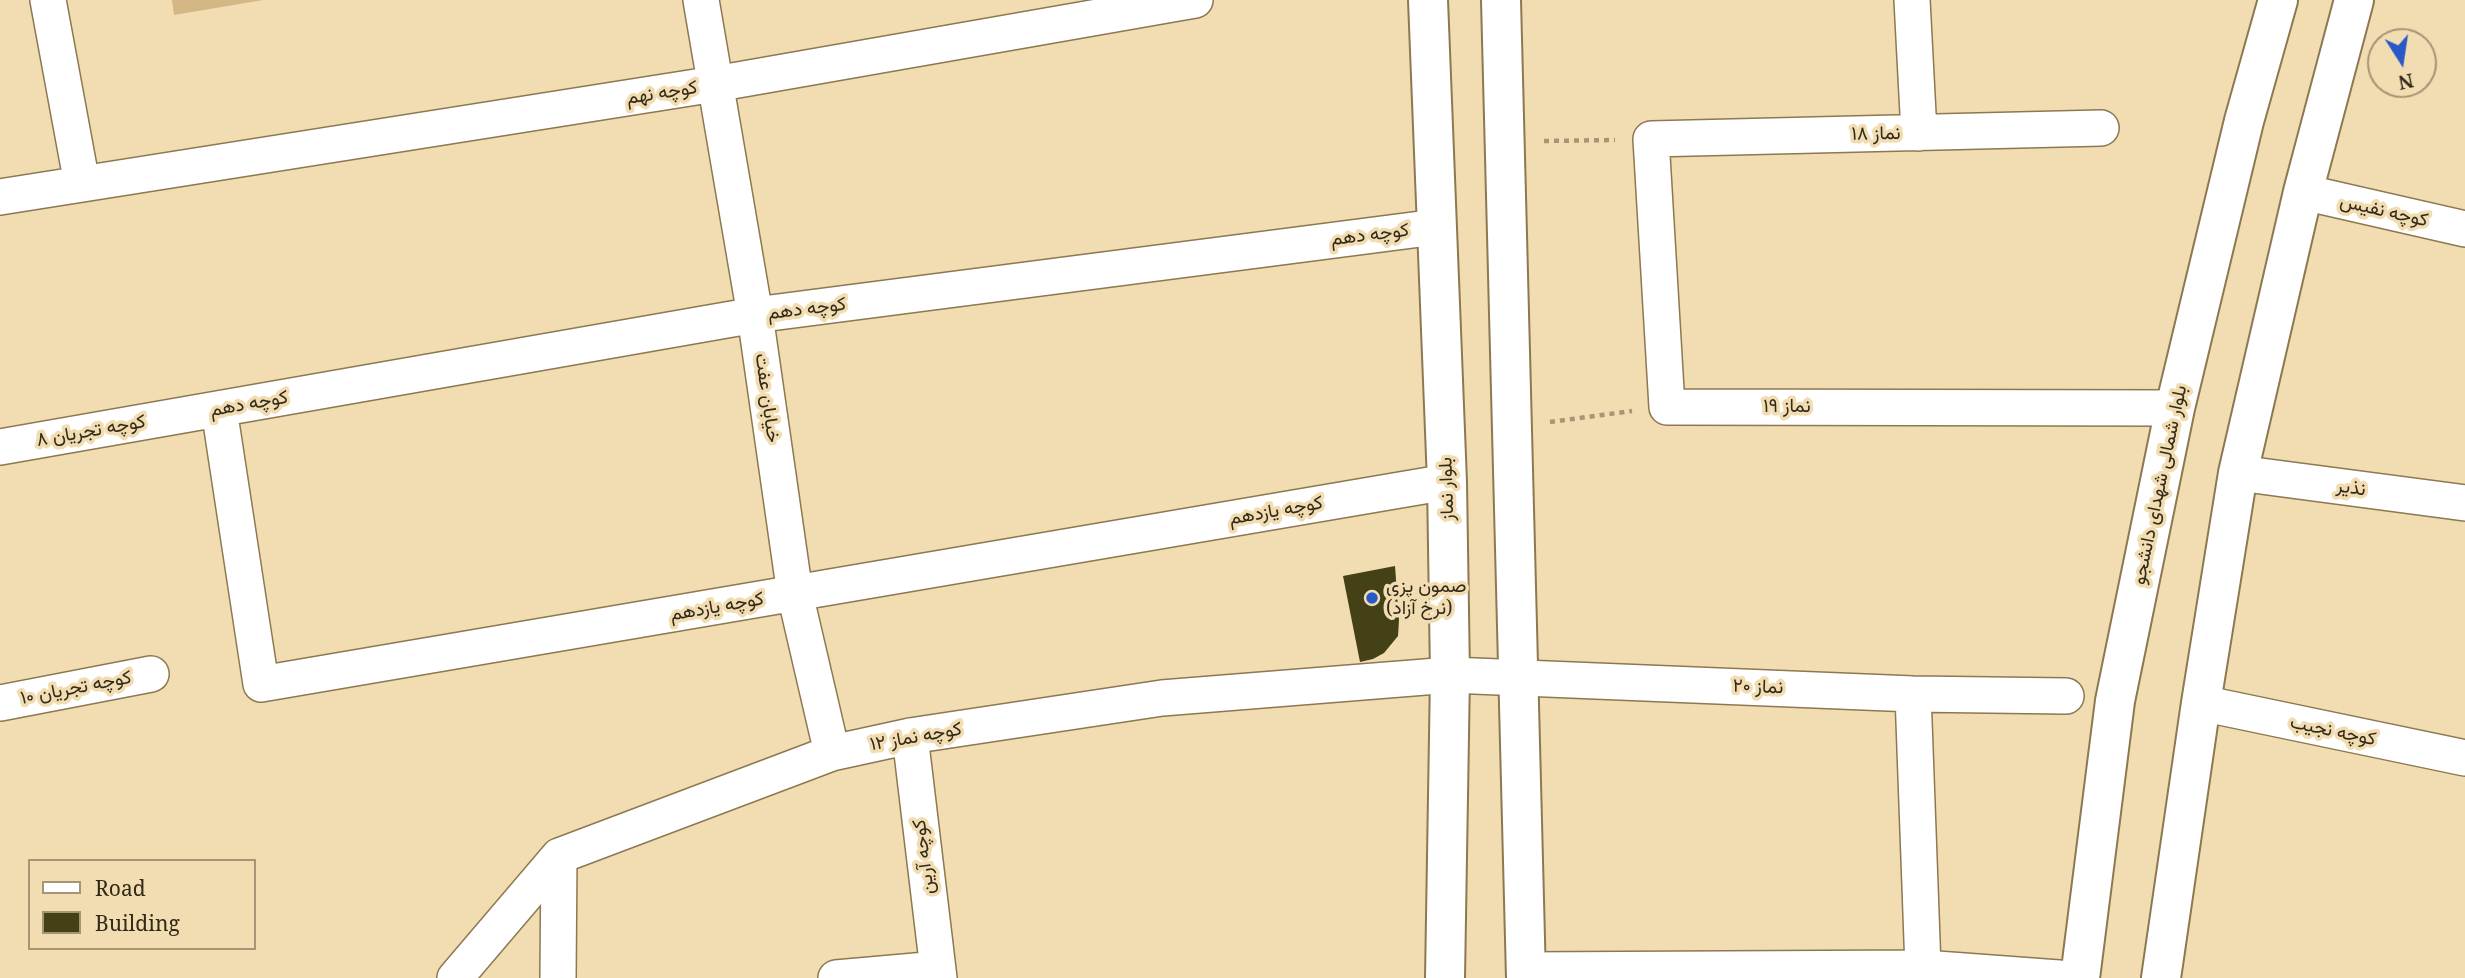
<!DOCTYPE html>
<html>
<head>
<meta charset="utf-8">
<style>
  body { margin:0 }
  #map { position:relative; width:2465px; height:978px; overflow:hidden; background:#f2dcb2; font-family:"Noto Serif",serif }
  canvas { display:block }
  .legend { position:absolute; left:28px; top:859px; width:228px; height:91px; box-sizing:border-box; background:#f2dcb2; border:2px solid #a59575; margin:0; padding:9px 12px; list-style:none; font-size:21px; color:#322a19 }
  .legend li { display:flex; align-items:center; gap:14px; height:35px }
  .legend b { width:35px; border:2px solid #a59575 }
  .north { position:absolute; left:2367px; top:28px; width:70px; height:70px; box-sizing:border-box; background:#f2dcb2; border:2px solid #a59575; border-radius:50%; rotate:168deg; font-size:19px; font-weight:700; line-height:28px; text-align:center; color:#322a19 }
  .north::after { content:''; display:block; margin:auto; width:24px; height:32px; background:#2959c7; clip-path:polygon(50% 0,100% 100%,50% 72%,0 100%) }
</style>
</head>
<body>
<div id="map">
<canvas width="2465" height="978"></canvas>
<ul class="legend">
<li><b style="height:9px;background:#fff"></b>Road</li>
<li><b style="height:19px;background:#454117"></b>Building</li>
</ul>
<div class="north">N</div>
</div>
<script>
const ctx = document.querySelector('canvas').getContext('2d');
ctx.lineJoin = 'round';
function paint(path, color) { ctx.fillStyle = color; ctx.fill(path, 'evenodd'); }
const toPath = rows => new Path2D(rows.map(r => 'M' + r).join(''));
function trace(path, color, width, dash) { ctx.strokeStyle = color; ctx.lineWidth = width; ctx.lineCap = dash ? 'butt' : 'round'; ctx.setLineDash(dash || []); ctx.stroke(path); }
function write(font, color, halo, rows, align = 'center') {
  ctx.font = font + ' "Noto Serif",Vazirmatn,serif'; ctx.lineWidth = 7; ctx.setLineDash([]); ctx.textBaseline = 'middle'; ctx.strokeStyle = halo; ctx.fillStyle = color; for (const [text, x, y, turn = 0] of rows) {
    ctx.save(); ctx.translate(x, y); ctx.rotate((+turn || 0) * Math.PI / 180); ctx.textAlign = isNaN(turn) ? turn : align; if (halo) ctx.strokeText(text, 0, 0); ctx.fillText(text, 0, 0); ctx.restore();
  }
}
const green = toPath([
  [172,0,263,0,174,15]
]);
const building = toPath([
  [1395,566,1399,620,1398,636,1384,653,1373,659,1360,662,1343,576]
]);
const path = toPath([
  [1544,141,1615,140],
  [1550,422,1632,411]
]);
const minor = toPath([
  [48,0,82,184],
  [701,0,755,315,795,594,832,753],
  [1912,0,1919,133],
  [2101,128,1651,139,1667,407,2175,408],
  [2303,192,2465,229],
  [0,197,715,84,1195,0],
  [219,409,261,684,1447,482],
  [0,447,755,315,1436,227],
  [2238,473,2465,503],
  [1913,694,1923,968],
  [0,703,151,674],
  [2201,703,2465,758],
  [910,736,939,978],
  [1525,970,1923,968,2059,978],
  [455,978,559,856,832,753,910,736,1162,698,1450,675,1913,694,2066,696],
  [558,978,559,856],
  [836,978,938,969]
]);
const secondary = toPath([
  [1428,0,1447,482,1450,675,1445,978],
  [1501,0,1526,978],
  [2080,978,2115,701,2175,408,2244,121,2278,0],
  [2161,978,2201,703,2238,473,2303,192,2354,0]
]);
const markers = [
  [1372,598,7,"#2959c7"]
];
const streetNames = [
  ["کوچه نهم",662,93,-9],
  ["نماز ۱۸",1876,134,-1],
  ["کوچه نفیس",2384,211,13],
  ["کوچه دهم",1370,235,-7],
  ["کوچه دهم",807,309,-7],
  ["خیابان عفت",767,398,82],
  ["کوچه دهم",249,404,-10],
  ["نماز ۱۹",1787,407],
  ["کوچه تجریان ۸",91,431,-10],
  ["بلوار شمالی شهدای دانشجو",2160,485,-78],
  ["نذیر",2351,488,8],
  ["بلوار نماز",1447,489,-92],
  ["کوچه یازدهم",1276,511,-10],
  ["کوچه یازدهم",717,607,-10],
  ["نماز ۲۰",1758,687,2],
  ["کوچه تجریان ۱۰",76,688,-11],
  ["کوچه نجیب",2333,731,12],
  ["کوچه نماز ۱۲",916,737,-10],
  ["کوچه آرین",924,857,-97]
];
const poiNames = [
  ["صمون پزی",1386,587],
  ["(نرخ آزاد)",1386,609]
];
paint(green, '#d3b886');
paint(building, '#454117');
trace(minor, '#8c7851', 38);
trace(secondary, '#8c7851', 42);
trace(path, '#a69676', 4.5, [5, 5]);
trace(minor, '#fff', 35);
trace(secondary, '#fff', 38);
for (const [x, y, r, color] of markers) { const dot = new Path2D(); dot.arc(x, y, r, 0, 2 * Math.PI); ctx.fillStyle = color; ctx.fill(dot); trace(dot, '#f2dcb2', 2.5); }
write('19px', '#322a19', '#f2dcb2', streetNames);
write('19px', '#322a19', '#f2dcb2', poiNames, 'left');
</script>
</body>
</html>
